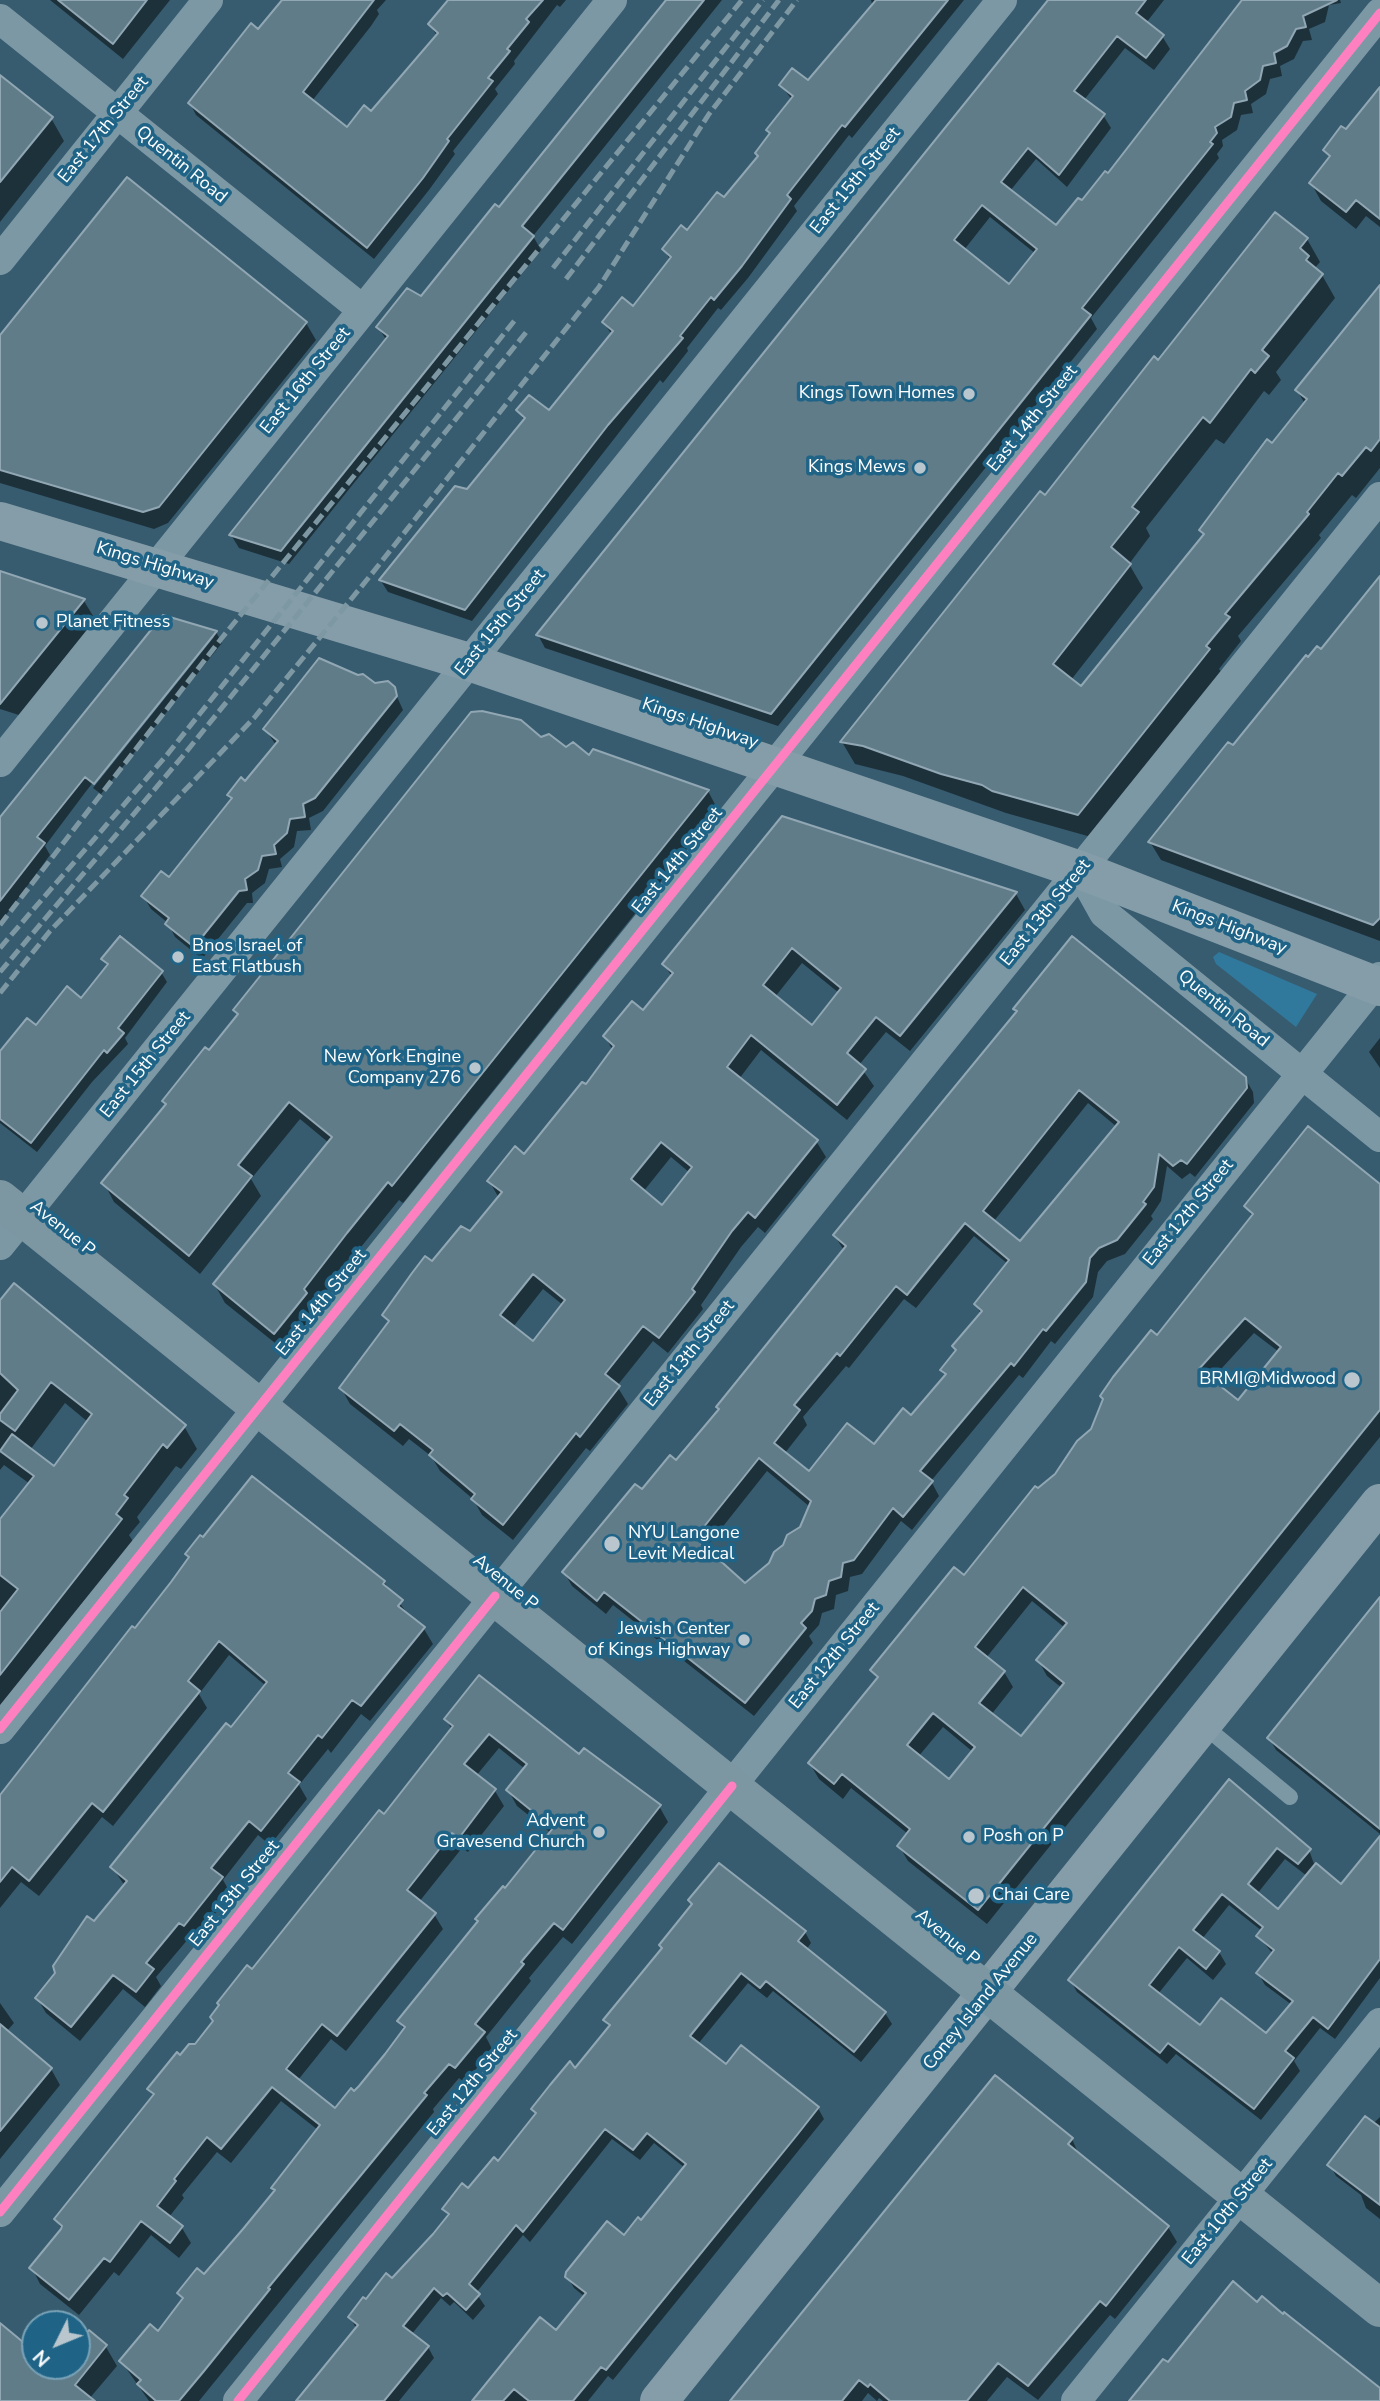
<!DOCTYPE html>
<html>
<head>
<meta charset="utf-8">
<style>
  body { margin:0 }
  #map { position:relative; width:1380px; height:2401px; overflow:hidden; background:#375c6f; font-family:"Nunito Sans",sans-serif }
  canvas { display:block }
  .north { position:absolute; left:21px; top:2310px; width:70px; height:70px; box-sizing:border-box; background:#1f6487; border:2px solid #79a2b7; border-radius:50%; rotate:227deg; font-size:19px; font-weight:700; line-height:28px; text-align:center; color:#fff }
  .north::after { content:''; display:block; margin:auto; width:24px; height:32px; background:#b9c6cd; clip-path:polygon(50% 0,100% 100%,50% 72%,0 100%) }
</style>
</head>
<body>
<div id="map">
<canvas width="1380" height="2401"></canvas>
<div class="north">N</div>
</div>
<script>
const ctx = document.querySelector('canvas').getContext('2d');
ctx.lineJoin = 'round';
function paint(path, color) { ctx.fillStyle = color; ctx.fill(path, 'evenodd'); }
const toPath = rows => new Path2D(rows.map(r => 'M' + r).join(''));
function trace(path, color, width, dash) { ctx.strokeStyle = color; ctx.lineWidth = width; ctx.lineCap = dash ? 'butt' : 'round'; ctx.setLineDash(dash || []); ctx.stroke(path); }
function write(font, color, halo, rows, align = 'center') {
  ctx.font = font + ' "Nunito Sans",sans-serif'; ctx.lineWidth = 7; ctx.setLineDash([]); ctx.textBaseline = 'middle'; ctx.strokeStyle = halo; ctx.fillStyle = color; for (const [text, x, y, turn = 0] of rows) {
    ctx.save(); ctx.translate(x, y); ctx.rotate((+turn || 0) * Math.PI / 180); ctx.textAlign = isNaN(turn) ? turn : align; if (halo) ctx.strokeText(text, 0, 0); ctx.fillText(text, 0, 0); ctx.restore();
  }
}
const green = toPath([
  [1219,952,1317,994,1296,1027,1216,964,1213,957]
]);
const shadow = toPath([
  [50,0,170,0,123,59],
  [284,0,386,0,377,10,379,14,371,26,312,101,347,129,372,114,437,36,430,25,450,0,566,0,560,7,557,5,514,61,515,64,495,89,498,94,453,151,455,154,429,190,374,259,196,115,190,103,259,32],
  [668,0,722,0,533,236,541,250,289,564,239,548,231,535,387,341,378,327,422,298,499,210],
  [871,0,964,0,852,138,849,135,794,206,797,211,748,278,721,310,718,308,687,348,688,351,663,383,660,380,472,621,388,592,381,581,467,491,525,421,518,411,549,412,612,335,604,323,633,308,670,260,664,249,725,199,759,157,771,135,768,130,792,100,781,85,808,83,873,7],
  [1049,0,1164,0,1146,23,1162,36,1170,49,1154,70,1125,48,1084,100,1103,115,1111,128,1067,187,1036,159,1010,191,1057,228,1125,154,1144,131,1142,128,1245,0,1340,0,1341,3,1329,5,1325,22,1309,29,1312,40,1303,41,1294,59,1280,66,1282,76,1270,79,1266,94,1251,104,1253,113,1241,115,1237,130,1222,140,1223,146,1217,154,1219,158,1091,318,1097,329,778,726,545,648,538,635],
  [990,217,1036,254,1009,287,964,250],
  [0,77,51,118,64,141,0,222],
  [1380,90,1380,227,1366,216,1356,229,1321,201,1311,183,1330,159,1325,150,1346,132],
  [1307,239,1320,262,1314,269,1322,275,1335,298,1276,372,1281,380,1269,395,1264,391,1224,444,1216,439,1146,528,1150,536,1129,564,1143,588,1071,680,1082,689,1205,537,1201,530,1305,404,1297,390,1380,287,1380,468,1356,498,1352,495,1319,535,1321,538,1238,636,1241,641,1219,669,1222,673,1091,837,1006,813,903,776,855,764,842,742,1158,362],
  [306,323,316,340,168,523,154,529,0,483,0,337],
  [0,574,84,601,98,624,22,716,0,709],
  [1380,579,1380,941,1161,860,1150,842,1309,659,1321,652],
  [163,617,216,632,222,643,101,794,93,788,214,637,210,637,87,790,45,846,50,855,0,923,0,821],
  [374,685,393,688,403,710,323,811,309,818,311,830,297,831,294,847,280,859,282,867,269,869,265,883,252,893,253,903,247,903,202,959,175,937,168,923,151,909,143,896,169,880,232,800,229,795,246,783,276,745,265,729],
  [541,739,589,757,708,791,718,810,403,1203,399,1200,357,1252,314,1307,317,1312,285,1351,225,1303,215,1285,329,1143,300,1119,251,1179,261,1196,200,1274,114,1202,104,1183,239,1016,236,1010],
  [783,818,1016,894,1025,910,910,1051,886,1032,859,1065,874,1086,847,1120,761,1050,739,1079,816,1141,826,1157,765,1233,758,1227,741,1247,701,1305,703,1309,668,1353,653,1341,617,1386,628,1404,590,1451,586,1448,513,1540,482,1515,473,1499,440,1471,431,1456,409,1439,403,1446,350,1404,341,1388,389,1324,384,1315,433,1264,470,1234,499,1198,489,1181,524,1156,586,1087,613,1051,605,1036,643,1012,672,977,664,964],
  [802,963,839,993,812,1027,775,997],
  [671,1157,690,1173,662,1207,643,1192],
  [543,1289,563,1305,533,1343,513,1327],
  [103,959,161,972,167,982,125,1038,128,1044,92,1082,37,1152,0,1123,0,1054,81,1000,108,967],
  [1015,1009,1245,1078,1253,1092,1254,1103,1195,1177,1190,1173,1182,1179,1167,1166,1161,1201,1151,1216,1153,1219,1125,1254,1107,1261,1098,1272,1093,1297,1055,1344,1051,1341,1023,1378,1019,1375,931,1481,939,1496,912,1530,901,1521,862,1574,850,1577,848,1591,836,1595,834,1609,822,1613,819,1625,809,1636,813,1643,754,1716,613,1605,606,1614,572,1586,564,1572,642,1492,676,1462,720,1410,843,1249,835,1236,1018,1013],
  [1088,1103,1117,1127,1021,1243,994,1221],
  [974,1236,1008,1264,976,1305,981,1314,942,1370,946,1377,911,1418,874,1447,809,1474,785,1453,807,1425,803,1417,846,1366,849,1368,904,1299,916,1308],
  [767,1471,810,1507,801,1528,770,1564,745,1586,705,1549],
  [1380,1038,1380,1068,1369,1052],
  [1380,1188,1380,1437,987,1924,908,1861,899,1846,908,1834,851,1788,843,1799,819,1779,810,1764,878,1680,872,1670,964,1577,1092,1430,1157,1337,1253,1218,1246,1206],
  [1254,1333,1279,1352,1238,1403,1211,1380],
  [1032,1601,1065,1628,1038,1660,1047,1676,1062,1688,1021,1738,991,1715,1013,1687,1004,1672,986,1658],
  [943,1727,973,1752,949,1782,918,1757],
  [0,1303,184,1426,197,1449,181,1469,176,1466,137,1517,140,1522,129,1535,134,1543,0,1710,0,1521,30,1484,4,1465,0,1470],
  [65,1403,88,1422,54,1468,30,1450],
  [384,1582,410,1617,424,1629,433,1644,370,1721,361,1714,331,1753,328,1749,299,1785,307,1799,270,1845,258,1835,223,1880,231,1894,193,1941,189,1938,156,1977,161,1986,145,2007,123,1989,80,2041,46,2013,37,1998,125,1886,112,1867,266,1686,229,1655,199,1694,207,1708,113,1826,102,1817,39,1896,21,1882,0,1908,0,1797,132,1628],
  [1380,1600,1380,1834,1276,1750,1269,1738],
  [446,1719,579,1757,659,1806,668,1822,572,1944,563,1937,529,1978,531,1981,486,2037,492,2049,465,2083,459,2078,433,2109,434,2112,199,2401,149,2401,121,2361,158,2333,183,2301,179,2293,204,2277,276,2192,274,2188,318,2130,281,2101,231,2163,217,2152,182,2195,184,2198,169,2217,182,2228,191,2243,179,2258,151,2235,119,2276,114,2272,79,2315,40,2284,32,2268,62,2230,56,2219,154,2097,150,2089,196,2046,252,1972,384,1816,452,1730],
  [499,1748,525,1769,508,1790,517,1806,551,1833,399,2021,404,2030,354,2094,335,2110,298,2080,331,2039,346,2051,443,1929,434,1914,419,1902,462,1848,468,1852,504,1806,495,1791,476,1776],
  [1229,1781,1309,1850,1314,1864,1341,1887,1380,1837,1380,1978,1335,2039,1320,2028,1294,2061,1300,2071,1261,2120,1176,2054,1167,2064,1077,1992,1070,1980],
  [1285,1859,1307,1876,1279,1911,1257,1894],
  [1229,1905,1262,1931,1258,1936,1273,1954,1258,1973,1265,1985,1292,2005,1266,2036,1200,2027,1158,1994,1187,1958,1213,1980,1226,1964,1219,1952,1202,1939],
  [690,1900,805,1932,811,1943,806,1950,885,2013,892,2024,861,2062,773,1991,767,1998,748,1983,698,2044,726,2067,818,2108,824,2119,613,2380,608,2376,588,2401,474,2401,556,2333,585,2297,574,2288,567,2276,642,2222,685,2168,654,2143,640,2160,612,2139,530,2242,523,2235,476,2293,485,2306,473,2320,454,2302,450,2306,441,2298,411,2335,428,2347,434,2358,399,2401,298,2401,356,2328,350,2317,392,2281,449,2217,444,2209,499,2163,537,2116,533,2109,576,2070,610,2028,605,2020,663,1950,693,1906],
  [0,2003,14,2023,6,2032,51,2069,60,2085,0,2159],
  [1380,2117,1380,2219,1366,2208,1361,2195,1336,2176,1330,2165],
  [1072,2139,1079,2155,1168,2227,1177,2242,1115,2319,1110,2315,1038,2400,1007,2377,987,2401,883,2401,879,2398,877,2401,868,2393,862,2401,733,2401],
  [0,2325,35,2354,35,2366,77,2366,77,2347,90,2332,106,2347,117,2366,89,2399,92,2401,0,2401]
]);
const building = toPath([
  [58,0,147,0,113,44,58,0],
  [282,0,374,0,303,92,347,127,364,105,371,111,438,33,428,24,448,0,543,0,526,19,529,22,507,49,510,51,488,78,493,81,447,139,449,141,423,178,367,248,188,103,251,23,258,29,282,0],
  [666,0,704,0,522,226,534,236,288,542,281,551,229,535,388,336,376,327,407,288,421,296,495,204,499,207,666,0],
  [876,0,948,0,845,127,842,125,787,195,791,199,742,266,714,300,711,297,680,336,683,338,608,425,465,610,379,580,455,486,467,489,525,418,516,410,529,395,549,410,613,331,602,322,622,297,633,306,671,257,662,249,681,225,687,230,717,192,724,197,758,156,755,153,770,133,766,130,793,96,779,85,792,68,808,80,876,0],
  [1048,0,1146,0,1136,13,1164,35,1146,58,1117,36,1074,91,1105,114,1059,175,1028,148,1001,182,1056,225,1078,198,1082,200,1105,171,1108,173,1242,0,1337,0,1303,16,1306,27,1296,29,1287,46,1274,53,1276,63,1263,66,1260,80,1245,91,1247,100,1234,103,1231,117,1215,127,1217,133,1210,142,1213,144,1082,308,1091,315,771,714,536,635,1048,0],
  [982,205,1037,249,1009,284,954,240,982,205],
  [0,75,53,117,0,182,0,75],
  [1380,87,1380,219,1356,200,1346,212,1309,183,1330,156,1323,150,1341,126,1346,129,1380,87],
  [127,177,307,322,159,507,143,512,0,470,0,335,127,177],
  [1275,212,1308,238,1300,248,1309,256,1306,260,1323,274,1262,350,1269,356,1255,373,1251,369,1210,423,1203,417,1132,507,1139,512,1111,547,1131,564,1053,664,1081,686,1204,534,1199,530,1267,439,1272,443,1307,399,1295,390,1380,285,1380,439,1371,451,1366,447,1342,476,1338,473,1307,512,1309,514,1225,614,1230,617,1206,646,1210,649,1078,815,992,791,982,785,941,774,863,746,840,742,1040,491,1045,495,1154,356,1158,360,1275,212],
  [0,571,85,599,0,704,0,571],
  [1380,576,1380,918,1373,925,1148,842,1228,742,1233,745,1306,655,1308,657,1317,646,1321,649,1380,576],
  [163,615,217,631,94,784,85,777,37,837,45,843,0,901,0,817,163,615],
  [319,658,358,675,363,674,375,683,388,681,395,687,397,696,315,798,303,804,305,817,290,819,287,833,274,845,276,854,262,856,258,870,245,879,247,890,239,891,194,947,165,924,169,918,141,896,161,871,169,877,232,798,227,795,241,777,245,781,278,741,263,729,319,658],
  [482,711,521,720,541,737,549,734,566,747,573,742,589,755,593,749,709,790,392,1186,388,1182,347,1233,304,1289,307,1293,274,1334,213,1284,332,1137,289,1102,238,1165,252,1176,189,1256,101,1183,166,1104,162,1101,205,1047,209,1050,238,1014,233,1010,471,712,482,711],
  [782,816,1017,892,900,1036,876,1017,847,1053,866,1069,837,1105,751,1035,727,1067,818,1140,755,1218,748,1212,732,1231,692,1289,695,1292,659,1338,643,1326,605,1374,620,1386,580,1437,576,1433,503,1525,471,1499,475,1494,429,1455,433,1450,400,1424,394,1431,339,1388,389,1321,382,1315,412,1273,425,1256,432,1261,461,1226,470,1231,502,1192,487,1181,515,1146,524,1154,582,1082,586,1084,614,1046,603,1036,632,1001,643,1010,673,973,662,964,782,816],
  [792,948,841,988,812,1025,763,985,792,948],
  [661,1142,692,1167,662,1205,631,1179,661,1142],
  [533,1274,565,1300,533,1341,500,1315,533,1274],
  [120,936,163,971,118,1028,124,1033,107,1053,104,1050,31,1143,0,1119,0,1051,27,1018,36,1025,67,986,81,998,108,964,101,959,120,936],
  [1072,936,1246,1077,1247,1088,1187,1164,1181,1160,1173,1166,1159,1154,1154,1187,1143,1202,1146,1204,1117,1240,1099,1248,1090,1258,1086,1282,1046,1331,1043,1329,1014,1366,1011,1363,920,1471,933,1481,903,1517,893,1508,854,1560,843,1563,841,1577,829,1581,826,1595,815,1599,812,1611,801,1623,806,1628,745,1703,604,1592,597,1601,562,1572,635,1484,642,1489,670,1455,676,1460,719,1409,716,1407,846,1246,833,1235,1003,1028,1017,1011,1013,1009,1072,936],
  [1079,1090,1119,1122,1020,1241,983,1211,1079,1090],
  [965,1223,1009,1260,974,1304,982,1311,952,1346,956,1350,940,1370,946,1374,911,1415,903,1408,874,1444,847,1423,809,1471,774,1443,800,1410,794,1405,837,1353,840,1356,896,1286,907,1295,965,1223],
  [759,1458,811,1501,800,1527,787,1535,783,1545,774,1552,769,1563,745,1583,695,1538,759,1458],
  [1308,1126,1380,1184,1380,1410,978,1910,897,1846,910,1829,842,1774,834,1784,808,1763,878,1677,870,1670,954,1567,964,1575,1035,1486,1038,1488,1055,1474,1077,1441,1091,1429,1103,1399,1100,1396,1113,1377,1151,1330,1157,1335,1253,1214,1244,1206,1308,1126],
  [1245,1318,1281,1347,1238,1400,1199,1369,1245,1318],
  [1023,1587,1067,1623,1036,1660,1064,1683,1021,1736,979,1703,1005,1671,975,1647,1023,1587],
  [933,1713,975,1747,949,1779,907,1745,933,1713],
  [14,1283,186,1425,167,1448,163,1444,124,1495,128,1498,116,1514,122,1519,0,1675,0,1612,18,1589,0,1575,0,1519,34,1476,0,1451,12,1434,54,1466,92,1414,51,1382,15,1431,0,1420,0,1414,18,1390,0,1373,0,1300,14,1283],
  [252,1476,385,1581,383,1584,403,1600,398,1606,425,1627,361,1706,352,1700,322,1738,318,1735,288,1773,300,1782,261,1831,249,1821,211,1868,223,1877,184,1926,179,1923,146,1963,154,1969,136,1992,113,1975,71,2027,35,1998,55,1973,53,1966,87,1916,94,1921,127,1881,110,1867,226,1723,231,1727,267,1682,219,1641,188,1681,200,1691,103,1812,92,1803,29,1881,12,1867,0,1882,0,1795,132,1626,135,1628,171,1582,189,1557,185,1554,200,1535,203,1537,252,1476],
  [1380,1597,1380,1829,1267,1738,1380,1597],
  [479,1675,579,1754,584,1748,661,1805,563,1930,554,1923,521,1962,524,1964,475,2024,485,2032,455,2068,449,2064,424,2093,427,2095,268,2288,270,2289,204,2371,179,2401,156,2401,137,2384,141,2380,119,2361,150,2324,158,2331,183,2298,177,2293,197,2268,204,2274,243,2229,275,2190,271,2188,320,2125,272,2087,221,2149,207,2137,174,2179,176,2181,157,2206,183,2226,170,2243,141,2221,110,2262,104,2258,69,2300,29,2268,61,2229,62,2226,54,2219,154,2094,147,2089,177,2052,180,2055,189,2044,195,2044,213,2021,210,2017,219,2005,217,2003,247,1965,252,1969,379,1810,384,1814,453,1726,444,1719,479,1675],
  [489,1734,527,1764,506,1790,553,1828,505,1888,503,1886,475,1919,478,1921,397,2021,405,2027,385,2054,359,2086,354,2091,351,2088,335,2108,286,2069,322,2024,337,2036,436,1913,407,1890,452,1833,459,1838,496,1789,464,1764,489,1734],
  [1229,1779,1311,1849,1298,1864,1277,1848,1248,1884,1278,1909,1316,1863,1341,1884,1380,1836,1380,1959,1328,2029,1313,2017,1285,2051,1294,2058,1254,2109,1168,2043,1160,2053,1068,1980,1229,1779],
  [1222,1894,1263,1927,1256,1936,1274,1950,1256,1973,1293,2001,1266,2033,1221,1998,1200,2025,1149,1985,1179,1947,1206,1969,1220,1951,1193,1930,1222,1894],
  [719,1863,806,1931,798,1941,886,2012,854,2052,766,1981,760,1988,741,1973,690,2036,726,2064,741,2045,819,2107,797,2135,606,2370,601,2367,573,2401,529,2401,514,2389,503,2401,472,2401,540,2317,556,2330,586,2293,565,2277,566,2272,607,2221,624,2235,638,2217,641,2220,686,2164,647,2133,633,2150,605,2129,523,2232,516,2225,469,2284,480,2294,466,2310,447,2293,443,2296,434,2288,403,2326,429,2346,384,2401,296,2401,358,2325,348,2317,363,2297,366,2299,386,2273,392,2278,433,2234,449,2214,442,2209,462,2183,468,2188,494,2157,498,2161,536,2113,531,2109,550,2085,570,2061,575,2068,610,2025,603,2020,662,1948,659,1945,692,1904,688,1900,719,1863],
  [0,2024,52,2068,0,2131,0,2024],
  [995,2075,1073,2138,1068,2144,1169,2226,1106,2306,1100,2301,1028,2386,998,2363,967,2401,890,2401,870,2384,868,2387,859,2380,842,2401,730,2401,995,2075],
  [1365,2116,1380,2127,1380,2205,1327,2165,1365,2116],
  [1233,2281,1257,2302,1262,2296,1283,2314,1284,2312,1380,2388,1380,2401,1129,2401,1163,2359,1168,2362,1233,2281],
  [0,2323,35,2352,35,2366,77,2366,77,2345,89,2330,107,2345,75,2385,95,2401,0,2401,0,2323]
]);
const lane = toPath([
  [1203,1725,1290,1797]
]);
const street = toPath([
  [0,19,363,310],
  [0,260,208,0],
  [0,762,612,0],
  [1080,870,1104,913,1380,1137],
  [0,1245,1002,0],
  [0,1729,1380,13],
  [0,2212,1380,497],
  [238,2401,1380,977],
  [1076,2401,1380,2023]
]);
const secondary = toPath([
  [0,521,469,662,1080,870,1380,987],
  [659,2401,1380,1503]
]);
const primary = toPath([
  [0,1199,1380,2308]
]);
const rail = toPath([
  [553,268,763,0],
  [566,279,779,0],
  [0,925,221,639,742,0],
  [0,948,166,756,515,320],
  [0,972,182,757,528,330],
  [0,993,50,931,254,718,370,576,599,287,709,114,797,0]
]);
const cycleway = toPath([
  [0,1729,1380,13],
  [0,2212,495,1596],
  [238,2401,732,1786]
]);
const markers = [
  [969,394,7,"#b9c6cd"],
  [920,468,7,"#b9c6cd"],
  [42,623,7,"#b9c6cd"],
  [178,957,7,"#b9c6cd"],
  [475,1068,7,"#b9c6cd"],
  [1352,1380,9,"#b9c6cd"],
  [612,1544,9,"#b9c6cd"],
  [744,1640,7,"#b9c6cd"],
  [599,1832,7,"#b9c6cd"],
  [969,1837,7,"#b9c6cd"],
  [976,1896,9,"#b9c6cd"]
];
const streetNames = [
  ["East 17th Street",104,130,-51],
  ["Quentin Road",181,165,39],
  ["East 15th Street",856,181,-51],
  ["East 16th Street",306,381,-51],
  ["East 14th Street",1033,419,-51],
  ["Kings Highway",155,566,17],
  ["East 15th Street",501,623,-51],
  ["Kings Highway",700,724,19],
  ["East 14th Street",678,861,-51],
  ["East 13th Street",1046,913,-51],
  ["Kings Highway",1229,928,21],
  ["Quentin Road",1223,1009,39],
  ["East 15th Street",146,1065,-51],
  ["East 12th Street",1189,1213,-51],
  ["Avenue P",62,1229,39],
  ["East 14th Street",322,1303,-51],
  ["East 13th Street",690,1354,-51],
  ["Avenue P",505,1583,39],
  ["East 12th Street",835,1656,-51],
  ["East 13th Street",235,1894,-51],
  ["Avenue P",947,1938,40],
  ["Coney Island Avenue",981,2002,-51],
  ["East 12th Street",473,2083,-51],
  ["East 10th Street",1228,2212,-51]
];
const poiNames = [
  ["Kings Town Homes",955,394],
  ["Kings Mews",906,468],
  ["Planet Fitness",56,623,"left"],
  ["Bnos Israel of",192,947,"left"],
  ["East Flatbush",192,968,"left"],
  ["New York Engine",461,1058],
  ["Company 276",461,1079],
  ["BRMI@Midwood",1336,1380],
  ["NYU Langone",628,1534,"left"],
  ["Levit Medical",628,1555,"left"],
  ["Jewish Center",730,1630],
  ["of Kings Highway",730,1651],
  ["Advent",585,1822],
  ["Gravesend Church",585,1843],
  ["Posh on P",983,1837,"left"],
  ["Chai Care",992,1896,"left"]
];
paint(green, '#31799c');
paint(shadow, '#0007');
paint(building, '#607c89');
trace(building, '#91a7b3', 2);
trace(lane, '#7d98a5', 16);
trace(street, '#7d98a5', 30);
trace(secondary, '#859da9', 38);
trace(primary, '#7c96a2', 38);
trace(rail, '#7e98a3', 5, [12, 5]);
trace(cycleway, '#ff80c0', 9);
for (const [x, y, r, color] of markers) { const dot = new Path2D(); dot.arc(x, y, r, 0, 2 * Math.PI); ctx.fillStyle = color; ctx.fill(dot); trace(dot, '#1f6487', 2.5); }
write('18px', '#fff', '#1f6487', streetNames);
write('18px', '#fff', '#1f6487', poiNames, 'right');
</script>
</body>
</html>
